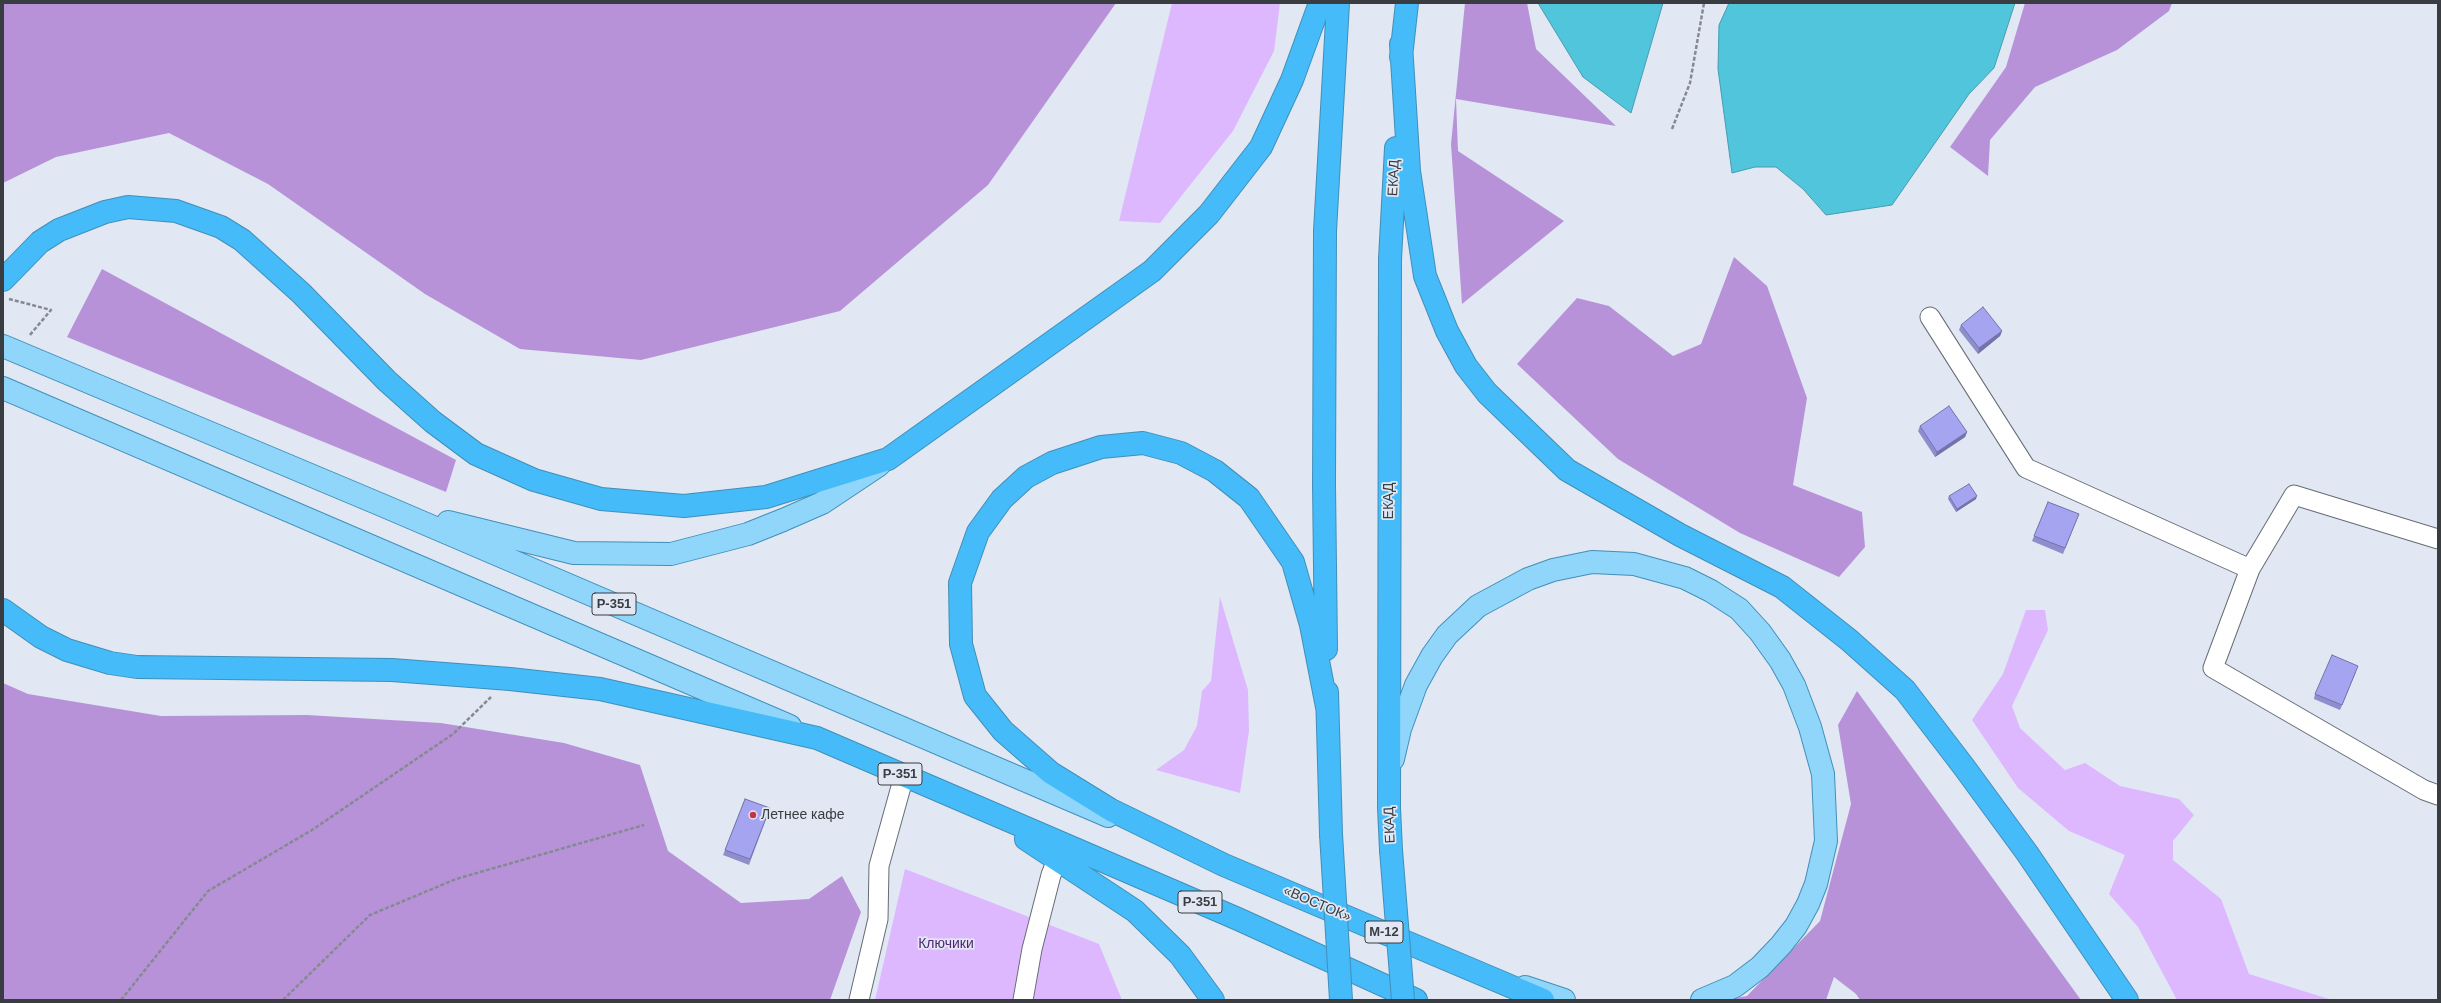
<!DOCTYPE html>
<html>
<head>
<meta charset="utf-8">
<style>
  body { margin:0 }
  #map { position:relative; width:2441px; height:1003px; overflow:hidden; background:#e1e8f3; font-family:Arial,sans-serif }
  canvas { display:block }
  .frame { position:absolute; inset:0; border:4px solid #393c40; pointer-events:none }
</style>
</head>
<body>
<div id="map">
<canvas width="2441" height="1003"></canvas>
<div class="frame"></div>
</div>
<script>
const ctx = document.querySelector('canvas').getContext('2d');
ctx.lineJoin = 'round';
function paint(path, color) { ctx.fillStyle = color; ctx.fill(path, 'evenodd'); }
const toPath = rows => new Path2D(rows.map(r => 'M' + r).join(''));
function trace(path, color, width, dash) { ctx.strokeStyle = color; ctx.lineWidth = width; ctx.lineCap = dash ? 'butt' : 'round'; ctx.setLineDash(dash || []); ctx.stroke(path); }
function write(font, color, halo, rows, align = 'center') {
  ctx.font = font + ' Arial,sans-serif'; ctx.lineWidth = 3.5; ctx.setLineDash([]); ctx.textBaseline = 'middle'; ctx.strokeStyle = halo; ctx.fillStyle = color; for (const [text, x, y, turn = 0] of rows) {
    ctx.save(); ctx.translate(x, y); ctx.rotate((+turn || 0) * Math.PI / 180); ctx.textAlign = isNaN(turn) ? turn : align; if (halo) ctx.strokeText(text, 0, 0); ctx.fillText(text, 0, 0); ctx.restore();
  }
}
const green = toPath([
  [1172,3,1280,3,1274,51,1233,131,1160,223,1119,221],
  [1220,597,1248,690,1249,731,1240,793,1156,770,1184,750,1197,726,1202,691,1211,681],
  [2026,610,2045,610,2048,630,2012,706,2020,728,2065,770,2085,763,2120,786,2179,799,2194,815,2173,841,2173,860,2221,899,2249,974,2332,1000,2177,1000,2138,927,2109,894,2125,855,2069,831,2018,788,1972,720,2003,674],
  [905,869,1099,944,1122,1000,875,1000]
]);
const forest = toPath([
  [3,3,1116,3,988,185,840,311,641,360,520,349,425,294,268,184,169,133,56,157,3,183],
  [1465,3,1527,3,1536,49,1616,126,1456,99,1458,151,1564,221,1462,304,1451,144],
  [2025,3,2172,3,2169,11,2117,50,2035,87,1990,140,1988,176,1950,147,2006,67],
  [1734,257,1767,286,1807,398,1793,485,1862,512,1865,547,1839,577,1740,533,1618,459,1517,364,1577,298,1609,306,1673,356,1701,344],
  [102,269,456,460,446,492,67,337],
  [3,683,28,694,161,716,307,715,441,723,564,743,640,765,668,851,741,903,809,899,842,876,861,912,830,1000,3,1000],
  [1857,691,2081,1000,1860,1000,1856,994,1834,977,1826,1000,1724,1000,1747,996,1820,921,1851,804,1838,725]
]);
const water = toPath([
  [1538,3,1663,3,1631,113,1583,77,1538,3],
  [1729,3,2015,3,1994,68,1969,94,1892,205,1826,215,1803,189,1776,167,1755,167,1732,173,1718,69,1719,25,1729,3]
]);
const path = toPath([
  [1672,129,1690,83,1704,3],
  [9,299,51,310,29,336],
  [121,1000,208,891,312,830,453,734,491,697],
  [283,1000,370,915,456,879,644,825]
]);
const minor = toPath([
  [1930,317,2026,468,2250,569],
  [2438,539,2294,495,2250,569,2213,668,2424,790,2438,795],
  [859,1000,878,919,879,866,904,776],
  [1023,1000,1032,949,1051,875,1063,845]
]);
const major = toPath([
  [3,346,384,506,1108,816],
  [3,388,790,726],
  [448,522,574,553,671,554,748,534,783,520,822,503,879,465],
  [1393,759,1400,729,1416,685,1432,656,1447,635,1478,606,1528,579,1553,570,1592,562,1634,564,1685,578,1711,591,1739,609,1760,632,1780,660,1794,685,1810,727,1823,774,1826,841,1816,884,1808,904,1796,926,1781,945,1760,967,1735,986,1702,1000],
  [1525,987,1564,1000]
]);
const highway = toPath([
  [1401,44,1409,171,1425,276,1447,331,1466,366,1487,393,1567,470,1680,535,1782,587,1849,640,1905,690,1964,767,2027,853,2127,1000],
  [1401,57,1407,3],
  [3,280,40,242,59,230,105,212,128,207,176,211,221,227,242,240,301,293,387,381,433,422,476,454,534,480,601,499,684,506,766,497,888,459,1152,271,1209,214,1261,147,1292,80,1320,3],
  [3,610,41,637,67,650,110,663,137,667,392,670,510,679,600,689,817,738,1238,919,1416,1000],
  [1326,649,1324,484,1325,231,1338,3],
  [1327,692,1331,834],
  [1327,707,1311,625,1293,562,1249,498,1215,471,1181,453,1143,443,1101,447,1052,463,1026,477,1002,499,978,532,960,583,961,644,975,696,1003,731,1051,773,1111,810,1224,865,1543,1000],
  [1026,839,1135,911,1180,955,1213,1000],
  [1391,850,1389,808,1390,259,1396,148]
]);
const highwayBridge = toPath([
  [1331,834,1341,1000],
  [1391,850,1403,1000]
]);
const wall = toPath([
  [1961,325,2002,331,2000,336,1978,354,1959,330],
  [1920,426,1967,432,1965,437,1935,457,1918,431],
  [1949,496,1976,499,1956,512,1948,499],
  [2048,502,2079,514,2063,554,2032,541],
  [2356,672,2340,710,2314,699,2315,694],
  [745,799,770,808,749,865,723,855]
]);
const shadedWall = toPath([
  [2002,331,2000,336,1978,354,1979,348],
  [1967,432,1965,437,1935,457,1937,452],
  [1977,496,1976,499,1956,512,1957,509]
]);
const building = toPath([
  [1983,307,2002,331,1979,348,1961,325,1983,307],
  [1949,406,1967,432,1937,452,1920,426,1949,406],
  [1969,484,1977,496,1957,509,1949,496,1969,484],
  [2048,502,2079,514,2065,548,2034,536,2048,502],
  [2332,655,2358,666,2342,705,2315,694,2332,655],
  [745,799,770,808,750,859,725,850,745,799]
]);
const markers = [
  [753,815,4,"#c43444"]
];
const shields = [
  [614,604,44],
  [900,774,44],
  [1200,902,44],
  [1384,932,38]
];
const shieldNames = [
  ["Р-351",614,604],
  ["Р-351",900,774],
  ["Р-351",1200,902],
  ["М-12",1384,932]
];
const streetNames = [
  ["ЕКАД",1394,178,-87],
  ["ЕКАД",1389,501,-90],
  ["ЕКАД",1390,825,-93],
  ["«ВОСТОК»",1317,904,23]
];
const poiNames = [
  ["Летнее кафе",761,815]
];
const parkNames = [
  ["Ключики",946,944]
];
paint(green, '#ddb8ff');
paint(forest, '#b792d9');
paint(water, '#50c5dc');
trace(water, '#499cad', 1);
trace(minor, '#666c76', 21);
trace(major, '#418fb8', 24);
trace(highway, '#418fb8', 24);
trace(path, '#858a91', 2.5, [4, 2]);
trace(minor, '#fff', 19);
trace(major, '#90d6fb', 22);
trace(highway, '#46bbf9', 22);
trace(highwayBridge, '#418fb8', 24, []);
trace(highwayBridge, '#46bbf9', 22);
paint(wall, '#8e8dce');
paint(shadedWall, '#7473a8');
paint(building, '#a5a4f0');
trace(building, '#7473a8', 1);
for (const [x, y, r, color] of markers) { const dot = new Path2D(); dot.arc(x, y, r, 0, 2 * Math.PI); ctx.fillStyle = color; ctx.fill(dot); trace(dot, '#e1e8f3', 1.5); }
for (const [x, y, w] of shields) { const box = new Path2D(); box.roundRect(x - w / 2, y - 11, w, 22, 3); ctx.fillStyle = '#e1e8f3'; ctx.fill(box); trace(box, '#393c40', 1); }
write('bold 13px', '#393c40', null, shieldNames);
write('14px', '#393c40', '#e1e8f3', streetNames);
write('14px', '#393c40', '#e1e8f3', poiNames, 'left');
write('14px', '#542376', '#e1e8f3', parkNames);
</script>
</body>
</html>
